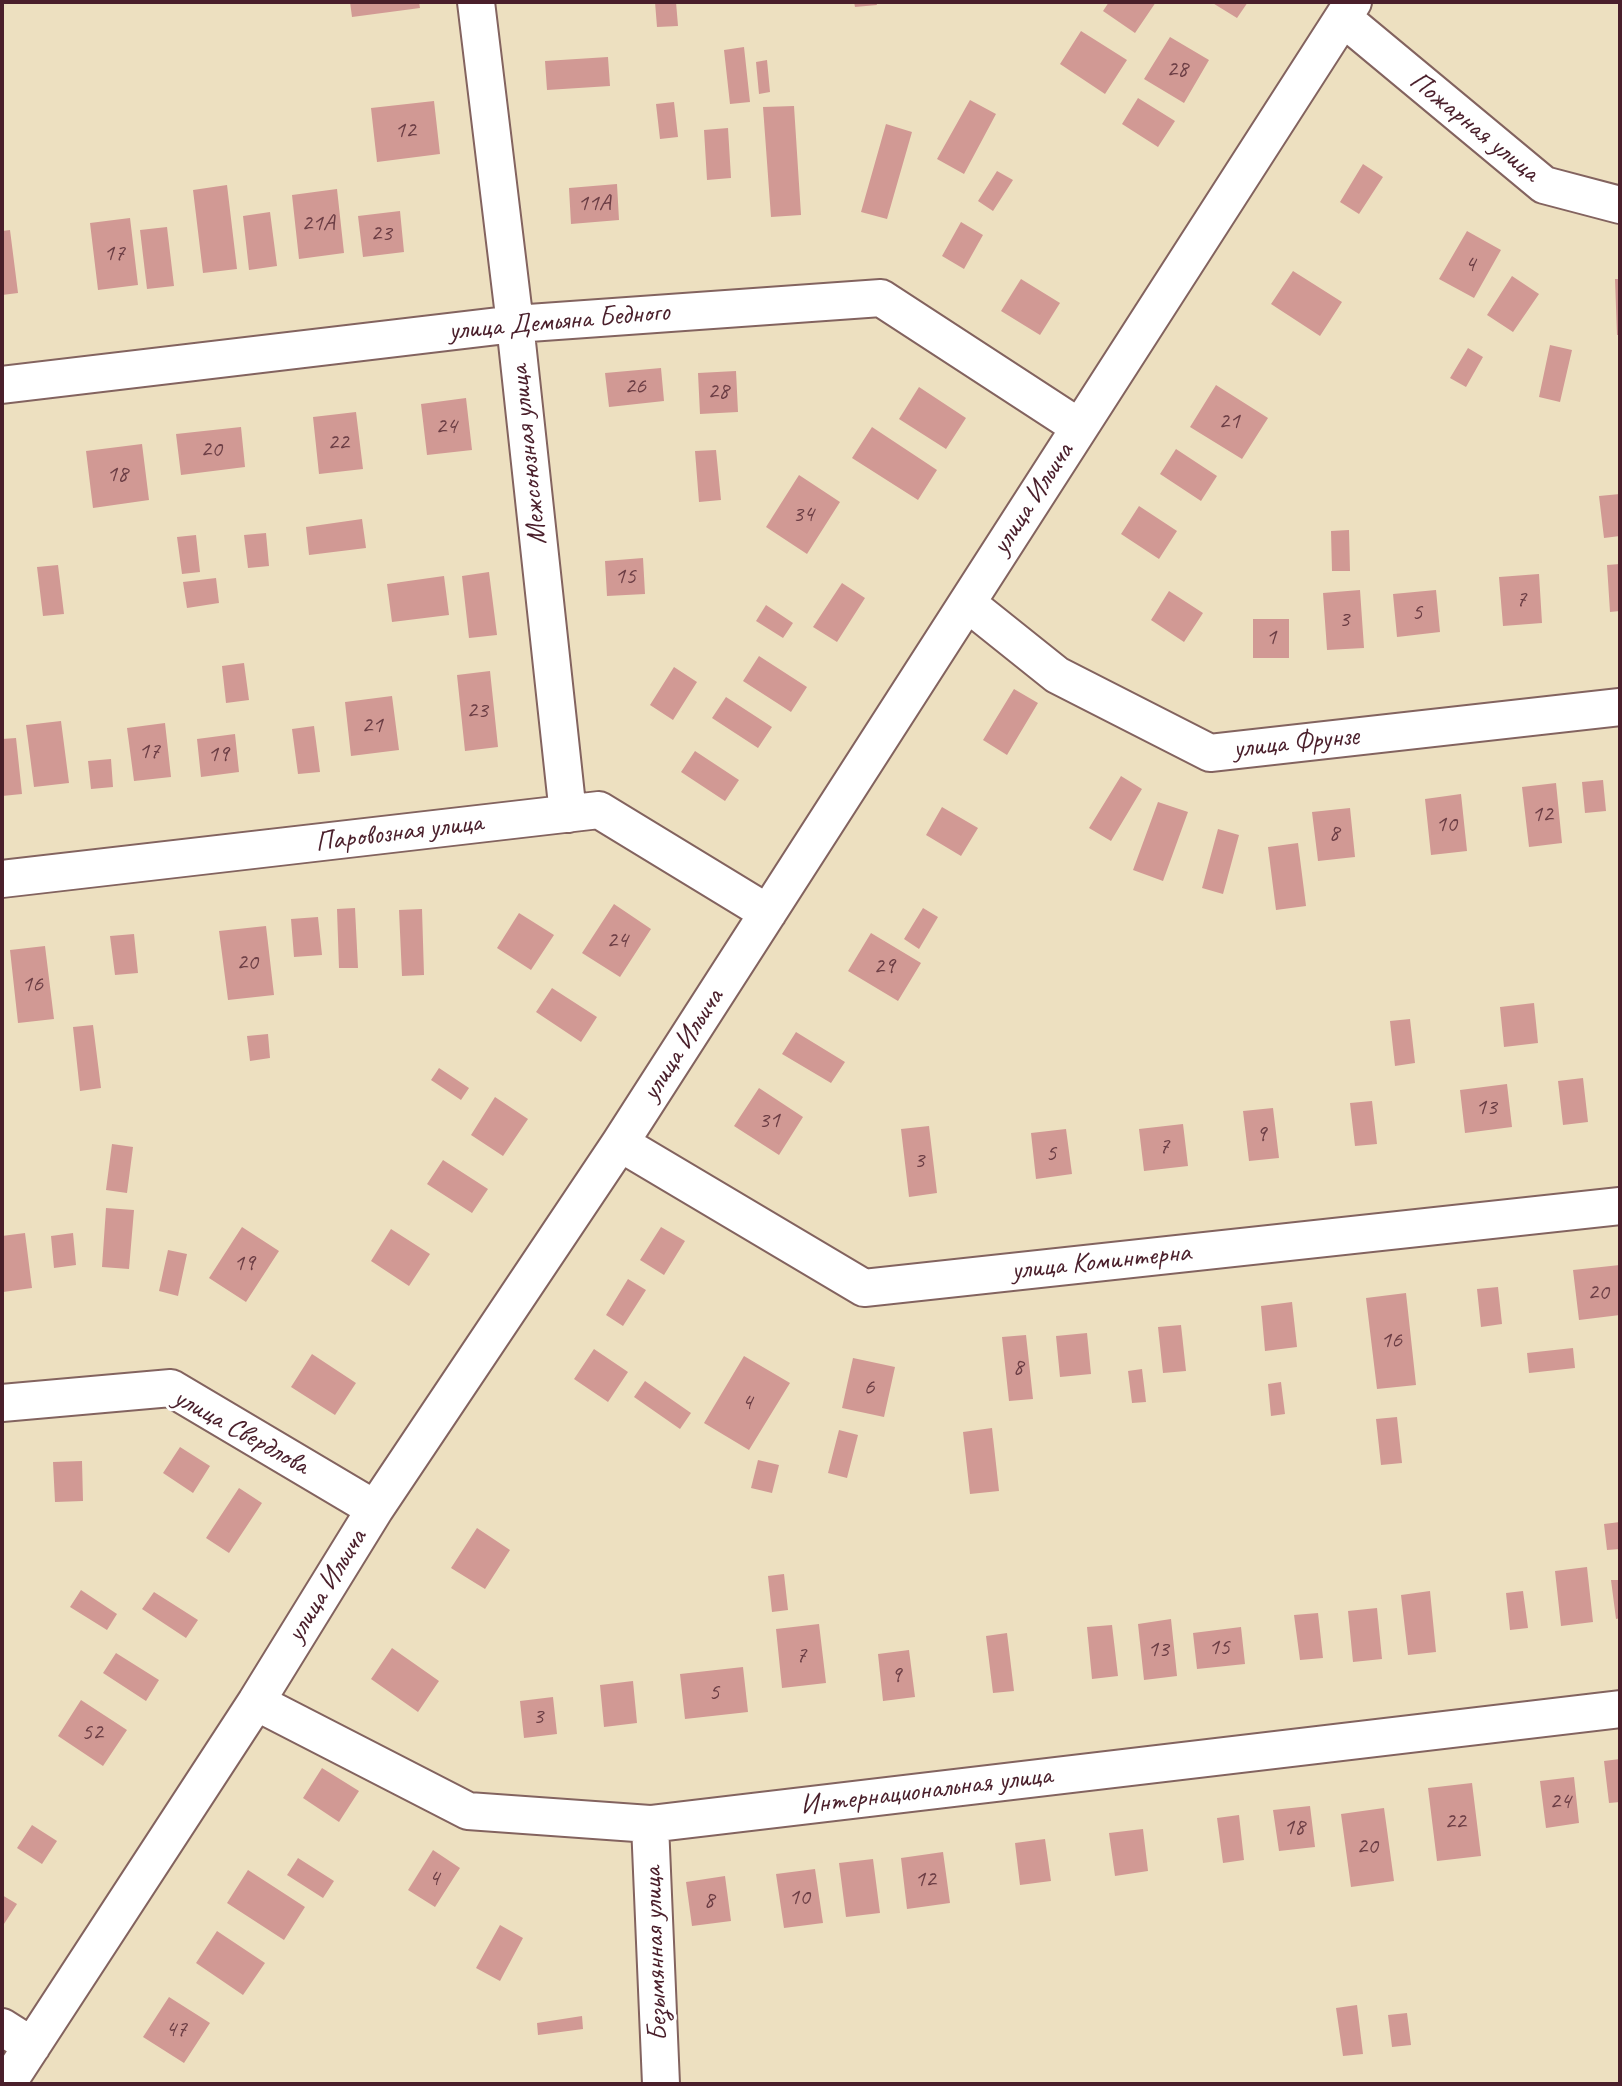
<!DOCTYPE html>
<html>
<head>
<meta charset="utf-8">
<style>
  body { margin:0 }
  #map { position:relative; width:1622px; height:2086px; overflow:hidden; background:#ede0c0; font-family:Caveat,sans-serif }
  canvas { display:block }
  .frame { position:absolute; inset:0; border:4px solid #4a1f2b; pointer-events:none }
</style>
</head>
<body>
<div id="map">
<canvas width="1622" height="2086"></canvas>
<div class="frame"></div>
</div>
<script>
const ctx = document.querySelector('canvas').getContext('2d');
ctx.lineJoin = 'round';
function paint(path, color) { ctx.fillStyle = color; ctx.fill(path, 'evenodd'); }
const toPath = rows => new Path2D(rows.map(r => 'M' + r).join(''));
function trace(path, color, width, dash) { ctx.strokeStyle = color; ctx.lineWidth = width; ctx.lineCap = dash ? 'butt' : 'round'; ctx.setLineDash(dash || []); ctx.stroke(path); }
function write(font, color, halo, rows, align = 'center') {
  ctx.font = font + ' Caveat,sans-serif'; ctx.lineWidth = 6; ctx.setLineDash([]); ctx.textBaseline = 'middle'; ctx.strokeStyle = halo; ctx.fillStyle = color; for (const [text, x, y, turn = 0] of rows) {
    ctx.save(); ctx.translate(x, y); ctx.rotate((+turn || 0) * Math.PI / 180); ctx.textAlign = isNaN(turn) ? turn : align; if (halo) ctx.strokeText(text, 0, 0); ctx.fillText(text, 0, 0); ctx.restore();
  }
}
const building = toPath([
  [350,2,419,2,420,8,352,17],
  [655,2,676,2,678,26,657,27],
  [854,2,876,2,877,5,855,7],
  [1109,2,1156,2,1135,33,1103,11],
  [1211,2,1248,2,1237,18],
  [1081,31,1127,60,1105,94,1060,64],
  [1170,37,1209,60,1184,103,1144,79],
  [744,47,750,102,730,104,724,50],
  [608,57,610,86,547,90,545,61],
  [767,60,770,92,759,94,756,62],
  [1138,98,1175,121,1158,147,1122,124],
  [970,100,996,114,964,174,937,159],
  [434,101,440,154,377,162,371,108],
  [674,102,678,137,660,139,656,104],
  [794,106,801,215,771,217,763,107],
  [886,124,912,132,887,219,861,212],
  [728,128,731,178,707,180,704,130],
  [1363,164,1383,177,1359,214,1340,202],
  [997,171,1013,180,993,211,978,201],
  [617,184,619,220,571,224,569,188],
  [227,185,237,269,203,273,193,190],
  [337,189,344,253,299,259,292,195],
  [400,211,404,252,363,257,358,216],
  [270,212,277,266,249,270,243,216],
  [130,218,138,285,98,290,90,223],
  [961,222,983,235,964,269,942,256],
  [167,227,174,286,147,289,140,230],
  [10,230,18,293,2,295,2,231],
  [1467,231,1501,250,1474,298,1439,279],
  [1293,271,1342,302,1320,336,1271,304],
  [1512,276,1539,294,1513,332,1487,315],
  [1021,279,1060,303,1040,335,1001,311],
  [1615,279,1620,279,1620,335,1617,335],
  [1550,345,1572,350,1560,402,1539,397],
  [1468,348,1483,357,1466,387,1450,378],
  [661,368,664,401,609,407,605,373],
  [736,371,738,412,700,414,698,373],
  [1216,385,1268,418,1242,459,1190,427],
  [919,387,966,418,946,449,899,419],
  [466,398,472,450,427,455,421,404],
  [356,412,363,469,319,474,313,417],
  [241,427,245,467,181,475,176,434],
  [872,427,937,470,918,500,852,458],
  [142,444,149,500,93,508,86,451],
  [1176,449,1217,476,1201,501,1160,474],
  [716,450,721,500,699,502,695,451],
  [799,475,840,502,807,554,766,527],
  [1620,494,1620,536,1604,538,1599,496],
  [1139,506,1177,531,1159,559,1121,534],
  [362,519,366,548,309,555,306,527],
  [1349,530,1350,571,1332,571,1331,531],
  [266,533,269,566,248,568,244,535],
  [196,535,200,572,182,574,177,537],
  [643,558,645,594,607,596,605,561],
  [1620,564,1620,611,1610,612,1607,565],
  [58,565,64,614,43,616,37,567],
  [489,572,497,635,469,638,462,576],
  [1539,574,1542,623,1503,626,1499,577],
  [444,576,449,615,392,622,387,584],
  [216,578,219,603,187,608,183,582],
  [842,583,865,598,837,642,813,627],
  [1360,590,1364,648,1327,650,1323,593],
  [1436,590,1440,632,1397,637,1393,594],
  [1169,591,1203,613,1184,642,1151,620],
  [766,605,793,623,783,638,756,621],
  [1253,619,1289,619,1289,658,1253,658],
  [759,656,807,687,791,712,743,681],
  [244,663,249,700,226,703,222,666],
  [674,667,697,682,673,720,650,705],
  [490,671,498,747,465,751,457,675],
  [1014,689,1038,703,1007,755,983,740],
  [392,696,399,750,351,756,345,702],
  [726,697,772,727,758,748,712,718],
  [61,721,69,783,34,787,26,725],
  [165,723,171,777,134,781,127,728],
  [314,726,320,772,298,774,292,729],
  [235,734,239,772,201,777,197,739],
  [16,738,22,794,2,796,2,739],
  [695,751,739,780,725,801,681,772],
  [111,759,113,787,91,789,88,761],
  [1121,776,1142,789,1111,841,1089,828],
  [1603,780,1606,811,1585,813,1582,782],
  [1556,783,1562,843,1529,847,1522,787],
  [1461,794,1467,851,1431,855,1425,799],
  [1158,802,1188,812,1163,881,1133,870],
  [942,807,978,828,961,856,926,835],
  [1350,808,1355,857,1318,861,1312,812],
  [1218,829,1239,835,1223,894,1202,888],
  [1298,843,1306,906,1276,910,1268,847],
  [614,904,651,929,620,977,582,953],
  [355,908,358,968,339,968,337,909],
  [923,908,938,917,919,949,904,939],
  [422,909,424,975,402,976,399,910],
  [519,913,554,935,531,970,497,948],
  [318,917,322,955,294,957,291,919],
  [266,926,274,995,228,1000,219,931],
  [871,933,921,963,898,1001,848,971],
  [134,934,138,973,115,975,110,936],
  [45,946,54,1019,18,1023,10,950],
  [552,988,597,1017,581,1042,536,1012],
  [1534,1003,1538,1043,1504,1047,1500,1007],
  [1410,1019,1415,1063,1395,1066,1390,1021],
  [93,1025,101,1088,80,1091,73,1027],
  [796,1032,845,1062,831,1083,782,1054],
  [268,1034,270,1058,250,1061,247,1036],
  [439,1068,469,1088,461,1100,431,1080],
  [1583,1078,1588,1122,1563,1125,1558,1081],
  [1507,1084,1512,1127,1465,1133,1460,1090],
  [759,1088,803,1117,779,1155,734,1126],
  [495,1097,528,1119,503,1156,471,1135],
  [1372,1101,1377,1144,1355,1146,1350,1103],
  [1273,1108,1279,1158,1249,1161,1243,1111],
  [1183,1124,1188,1166,1144,1171,1139,1129],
  [929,1126,937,1193,909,1197,901,1129],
  [1066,1129,1072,1174,1036,1179,1031,1133],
  [112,1144,133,1147,127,1193,106,1190],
  [443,1160,488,1189,472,1213,427,1184],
  [106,1208,134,1210,129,1269,102,1267],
  [242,1227,279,1251,246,1302,209,1278],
  [661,1227,685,1241,664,1275,640,1260],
  [391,1229,430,1254,409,1286,371,1261],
  [25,1233,32,1288,3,1292,2,1236],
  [73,1233,76,1265,54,1268,51,1236],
  [168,1250,187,1254,178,1296,159,1291],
  [1620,1265,1620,1315,1579,1320,1573,1270],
  [628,1279,646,1290,623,1326,606,1315],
  [1498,1287,1502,1324,1481,1327,1477,1289],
  [1406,1293,1416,1385,1377,1389,1366,1298],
  [1292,1302,1297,1347,1265,1351,1261,1306],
  [1181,1325,1186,1371,1163,1373,1158,1327],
  [1087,1333,1091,1374,1060,1377,1056,1336],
  [1026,1335,1033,1399,1009,1401,1002,1337],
  [1573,1348,1575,1368,1529,1373,1527,1353],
  [594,1349,628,1372,608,1402,574,1379],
  [312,1354,356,1383,335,1415,291,1387],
  [744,1356,790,1383,749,1450,704,1423],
  [853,1358,895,1367,884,1417,842,1408],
  [1142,1369,1146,1402,1132,1403,1128,1371],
  [645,1381,691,1413,680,1429,634,1397],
  [1281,1382,1285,1414,1271,1416,1268,1384],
  [1397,1417,1402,1463,1381,1465,1376,1419],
  [992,1428,999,1491,970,1494,963,1432],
  [839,1430,858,1435,847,1478,828,1473],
  [180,1447,210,1466,193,1493,163,1473],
  [758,1460,779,1465,772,1493,751,1488],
  [82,1461,83,1501,55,1502,53,1462],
  [239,1488,262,1503,229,1553,206,1538],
  [1620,1522,1620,1549,1607,1550,1604,1524],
  [477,1528,510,1550,485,1589,451,1568],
  [1587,1567,1593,1622,1561,1626,1555,1571],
  [784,1574,788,1610,772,1612,768,1576],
  [1611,1580,1620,1580,1620,1618,1616,1619],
  [81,1590,117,1614,107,1630,70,1607],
  [1430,1591,1436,1652,1408,1655,1401,1595],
  [1523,1591,1528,1628,1510,1630,1506,1593],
  [154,1592,198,1620,186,1638,142,1609],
  [1377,1608,1382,1659,1353,1662,1348,1611],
  [1318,1613,1323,1658,1300,1660,1294,1615],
  [1171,1619,1177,1676,1144,1680,1138,1624],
  [819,1624,826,1683,782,1688,776,1629],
  [1112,1625,1118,1676,1092,1679,1087,1627],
  [1241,1627,1245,1664,1197,1669,1193,1633],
  [1007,1633,1014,1691,993,1693,986,1636],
  [392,1648,439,1681,418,1712,371,1679],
  [909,1650,915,1697,883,1701,878,1654],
  [116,1653,159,1680,146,1701,103,1673],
  [743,1667,748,1712,685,1719,680,1674],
  [633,1681,637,1723,604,1727,600,1685],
  [553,1697,557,1734,524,1738,520,1701],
  [81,1700,127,1730,103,1766,58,1736],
  [1620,1759,1620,1802,1609,1803,1604,1761],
  [322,1768,359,1791,339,1822,303,1798],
  [1574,1777,1579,1823,1546,1828,1540,1781],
  [1472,1783,1481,1856,1437,1861,1428,1788],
  [1310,1806,1315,1847,1279,1851,1273,1810],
  [1384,1808,1394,1881,1351,1887,1341,1814],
  [1239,1815,1244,1860,1223,1863,1217,1818],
  [32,1825,57,1841,42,1864,17,1848],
  [1143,1829,1148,1871,1115,1876,1109,1833],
  [1045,1839,1051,1881,1020,1885,1015,1843],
  [433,1850,460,1868,435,1907,408,1890],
  [943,1852,950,1903,907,1909,901,1858],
  [298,1858,334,1881,323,1898,287,1875],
  [873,1859,880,1913,846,1917,839,1863],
  [815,1869,823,1923,784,1928,776,1874],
  [248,1870,305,1907,284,1940,227,1903],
  [725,1876,731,1921,692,1926,686,1882],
  [2,1895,17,1904,2,1927],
  [500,1925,523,1938,500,1981,476,1968],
  [217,1931,265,1963,243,1995,196,1963],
  [169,1997,210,2023,184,2063,143,2037],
  [1357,2005,1363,2054,1343,2056,1336,2008],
  [1407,2013,1411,2045,1392,2047,1388,2015],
  [582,2016,583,2029,538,2035,537,2023]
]);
const minor = toPath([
  [476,2,515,324,568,814],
  [1343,18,1544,185,1620,205],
  [2,385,515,324,881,298,1079,427],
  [967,603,1057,675,1210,753,1620,707],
  [2,879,599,810,768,913],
  [620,1143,864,1288,1620,1206],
  [2,1403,171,1388,375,1509],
  [256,1702,468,1811,650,1824,1620,1709],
  [650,1824,661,2084],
  [2,2027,32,2046],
  [7,2084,256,1702,375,1509,620,1143,1353,2]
]);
const numberNames = [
  ["28",1177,70],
  ["12",405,131],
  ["11А",594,204],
  ["21А",318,224],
  ["23",381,234],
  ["17",114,254],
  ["4",1470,265],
  ["26",635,387],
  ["28",718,392],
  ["21",1229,422],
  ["24",446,427],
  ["22",338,443],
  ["20",211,450],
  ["18",117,475],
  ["34",803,515],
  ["15",625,577],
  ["7",1521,600],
  ["5",1417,613],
  ["3",1344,620],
  ["1",1271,638],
  ["23",477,711],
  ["21",372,726],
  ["17",149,752],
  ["19",218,755],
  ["12",1542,815],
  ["10",1446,825],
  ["8",1334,834],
  ["24",617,941],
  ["20",247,963],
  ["29",884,967],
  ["16",32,985],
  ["13",1486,1108],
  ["31",769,1121],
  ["9",1261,1135],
  ["7",1164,1147],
  ["5",1051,1154],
  ["3",919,1161],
  ["19",244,1264],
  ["20",1598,1293],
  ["16",1391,1341],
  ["8",1018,1368],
  ["6",869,1388],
  ["4",747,1403],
  ["15",1219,1648],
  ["13",1158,1650],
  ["7",801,1656],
  ["9",896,1676],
  ["5",714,1693],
  ["3",538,1717],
  ["52",92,1733],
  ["24",1560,1802],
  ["22",1455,1822],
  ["18",1294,1828],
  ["20",1367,1847],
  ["4",434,1879],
  ["12",925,1880],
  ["10",799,1898],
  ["8",709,1901],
  ["47",176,2030]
];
const streetNames = [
  ["Пожарная улица",1474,127,39],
  ["улица Демьяна Бедного",559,322,-5],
  ["Межсоюзная улица",529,455,-96],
  ["улица Ильича",1033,499,-57],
  ["улица Фрунзе",1296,743,-6],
  ["Паровозная улица",399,833,-7],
  ["улица Ильича",683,1045,-57],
  ["улица Коминтерна",1101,1262,-6],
  ["улица Свердлова",241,1432,29],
  ["улица Ильича",327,1586,-58],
  ["Интернациональная улица",926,1791,-7],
  ["Безымянная улица",656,1954,-92]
];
paint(building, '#d19994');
trace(minor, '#83635f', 40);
trace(minor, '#fff', 36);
write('24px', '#6c3e45', null, numberNames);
write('28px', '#4a1f2b', '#fff', streetNames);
</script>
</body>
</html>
